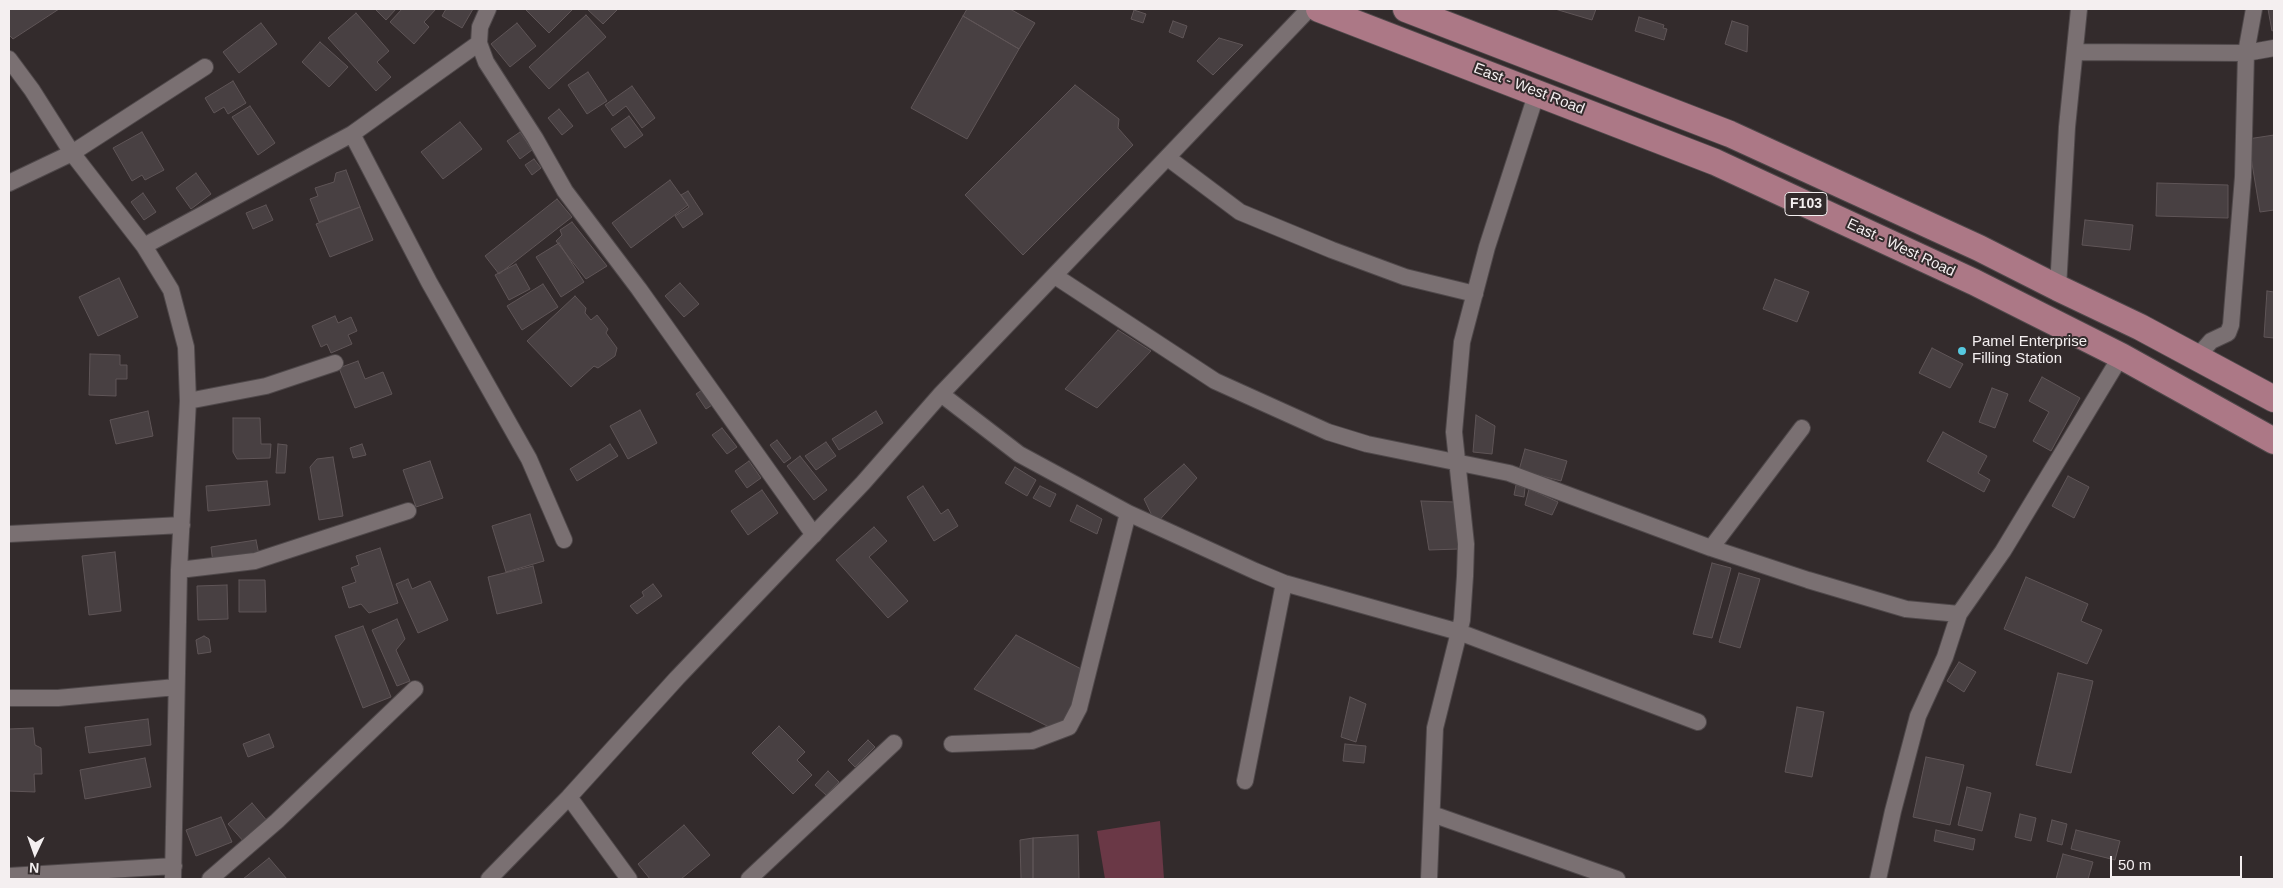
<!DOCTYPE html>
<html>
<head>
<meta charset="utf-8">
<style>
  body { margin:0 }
  #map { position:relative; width:2283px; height:888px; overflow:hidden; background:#332b2c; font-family:Arial,sans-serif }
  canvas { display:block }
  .frame { position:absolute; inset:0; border:10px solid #f4eff0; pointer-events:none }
  .north { position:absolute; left:10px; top:828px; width:50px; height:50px; -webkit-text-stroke:4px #332b2c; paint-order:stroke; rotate:183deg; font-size:14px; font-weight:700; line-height:20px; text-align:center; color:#f4eff0 }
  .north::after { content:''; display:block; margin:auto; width:18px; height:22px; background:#f4eff0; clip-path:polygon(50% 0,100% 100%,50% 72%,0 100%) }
  .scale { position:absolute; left:2110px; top:856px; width:132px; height:22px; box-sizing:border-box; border:2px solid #f4eff0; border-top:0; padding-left:6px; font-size:15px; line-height:18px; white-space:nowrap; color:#f4eff0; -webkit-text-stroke:4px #332b2c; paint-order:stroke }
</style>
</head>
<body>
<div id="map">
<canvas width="2283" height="888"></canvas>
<div class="frame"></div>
<div class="north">N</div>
<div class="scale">50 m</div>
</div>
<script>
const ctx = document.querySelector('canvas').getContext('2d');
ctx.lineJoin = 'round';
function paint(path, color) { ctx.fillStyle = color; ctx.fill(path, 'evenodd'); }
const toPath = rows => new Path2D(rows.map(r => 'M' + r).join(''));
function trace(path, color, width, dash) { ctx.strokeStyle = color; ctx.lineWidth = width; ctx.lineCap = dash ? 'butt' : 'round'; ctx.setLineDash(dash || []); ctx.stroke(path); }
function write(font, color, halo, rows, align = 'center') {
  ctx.font = font + ' Arial,sans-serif'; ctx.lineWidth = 4; ctx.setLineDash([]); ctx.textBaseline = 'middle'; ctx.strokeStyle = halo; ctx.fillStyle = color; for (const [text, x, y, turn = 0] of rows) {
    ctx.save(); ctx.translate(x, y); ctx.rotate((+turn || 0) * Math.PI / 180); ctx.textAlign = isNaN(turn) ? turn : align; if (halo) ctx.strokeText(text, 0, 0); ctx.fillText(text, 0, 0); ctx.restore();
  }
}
const green = toPath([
  [1160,821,1164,879,1105,879,1097,831]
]);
const building = toPath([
  [11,9,59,9,13,39,9,35,9,10,11,9],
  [375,9,396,9,386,20,375,9],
  [402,9,436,9,424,22,429,27,414,44,390,22,402,9],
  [446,9,473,9,462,28,442,16,446,9],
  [525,9,573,9,549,33,525,9],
  [587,9,618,9,603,24,587,9],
  [967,9,1010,9,1035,23,1019,49,963,16,967,9],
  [1555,9,1596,9,1592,20,1555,9],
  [2268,9,2274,9,2274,30,2272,31,2268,9],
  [1134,10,1146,14,1143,23,1131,19,1134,10],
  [356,13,389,51,377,62,391,77,376,91,328,38,356,13],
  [586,15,606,37,549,89,529,67,586,15],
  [963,16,1019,49,967,139,911,108,963,16],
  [1639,17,1664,25,1663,28,1667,29,1664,40,1635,31,1639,17],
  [1173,21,1187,26,1183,38,1169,32,1173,21],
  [1732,21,1748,26,1747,52,1725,44,1732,21],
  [261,23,277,44,239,73,223,52,261,23],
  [517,23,536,46,510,67,491,44,517,23],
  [1219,38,1243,45,1213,75,1197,61,1219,38],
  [320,42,348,67,329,87,302,62,320,42],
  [588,72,607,101,587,114,568,85,588,72],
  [233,81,246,103,228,114,224,107,214,113,205,98,233,81],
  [1075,85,1119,119,1118,128,1133,145,1023,255,965,195,1075,85],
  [632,86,655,118,642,128,626,106,613,116,605,105,632,86],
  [250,106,275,143,258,155,232,117,250,106],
  [559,109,573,126,562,135,548,118,559,109],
  [629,116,643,135,625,148,611,129,629,116],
  [460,122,482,149,443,179,421,152,460,122],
  [142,132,164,170,145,180,142,175,132,181,113,148,142,132],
  [520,132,532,150,520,159,507,141,520,132],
  [2274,135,2274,210,2260,212,2248,139,2274,135],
  [534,159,541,168,532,175,525,165,534,159],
  [346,170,360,207,319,222,310,199,318,196,315,188,334,182,336,173,346,170],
  [196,173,211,194,191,209,176,188,196,173],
  [670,180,688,205,631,248,612,223,670,180],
  [2157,183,2228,185,2228,218,2156,216,2157,183],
  [688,191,703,214,683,228,675,216,689,207,681,195,688,191],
  [143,193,156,212,144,220,131,202,143,193],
  [557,199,572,217,499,274,485,256,557,199],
  [266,205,273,220,253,229,246,213,266,205],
  [360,207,373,240,330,257,316,224,360,207],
  [2085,220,2133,225,2130,250,2082,245,2085,220],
  [572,222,607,266,586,279,556,241,562,235,560,230,572,222],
  [559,243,584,282,561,297,536,257,559,243],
  [516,264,530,289,509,300,495,275,516,264],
  [119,278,138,317,98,336,79,297,119,278],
  [1775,279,1809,292,1797,322,1763,309,1775,279],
  [680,283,699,304,684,317,665,296,680,283],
  [543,284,558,307,522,330,507,306,543,284],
  [2267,291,2274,292,2274,338,2264,337,2267,291],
  [575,296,586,308,585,313,591,320,597,315,608,329,606,333,617,348,615,356,598,368,594,366,571,387,527,341,575,296],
  [335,316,338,323,351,317,357,331,348,335,352,344,331,353,327,344,321,347,312,326,335,316],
  [1118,330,1151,351,1097,408,1065,389,1118,330],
  [1932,348,1963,364,1950,388,1919,373,1932,348],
  [90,354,120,355,120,365,127,365,127,379,116,379,116,396,89,395,90,354],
  [358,361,365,379,383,372,392,394,355,408,339,368,358,361],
  [2042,377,2080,398,2051,451,2033,441,2049,412,2029,401,2042,377],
  [705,388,715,403,706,409,696,394,705,388],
  [1992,388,2008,394,1995,428,1979,422,1992,388],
  [640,410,657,443,628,459,610,426,640,410],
  [148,411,153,436,116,444,110,420,148,411],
  [876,411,883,423,839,450,832,439,876,411],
  [1476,415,1495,426,1492,454,1473,452,1476,415],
  [233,418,260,418,261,444,271,444,270,458,237,459,233,452,233,418],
  [722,428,737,447,727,454,712,435,722,428],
  [1943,432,1987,456,1978,473,1990,480,1984,492,1927,461,1943,432],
  [777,440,791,458,784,463,770,445,777,440],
  [826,442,836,456,816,470,805,456,826,442],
  [278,444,287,445,285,473,276,473,278,444],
  [362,444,366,455,353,458,350,448,362,444],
  [610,444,618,456,577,481,570,469,610,444],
  [1525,449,1567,461,1561,481,1519,470,1525,449],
  [800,456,827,490,814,500,787,466,800,456],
  [333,457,343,516,319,520,310,467,317,459,333,457],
  [430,461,443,498,416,507,403,470,430,461],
  [749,461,761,478,747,488,735,471,749,461],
  [1184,464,1197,478,1156,524,1144,499,1184,464],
  [1015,467,1036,480,1027,496,1005,483,1015,467],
  [2068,476,2089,487,2074,518,2052,506,2068,476],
  [267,481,270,505,208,511,206,486,267,481],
  [1516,485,1525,488,1524,497,1514,495,1516,485],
  [923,486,941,514,948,509,958,526,934,541,907,497,923,486],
  [1040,486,1056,494,1050,507,1033,498,1040,486],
  [1529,489,1558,502,1552,515,1525,505,1529,489],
  [762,490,778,513,748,535,731,511,762,490],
  [1421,501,1456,502,1459,549,1429,550,1421,501],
  [1077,505,1102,519,1097,534,1070,521,1077,505],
  [530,514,544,561,506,572,492,526,530,514],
  [874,527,887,541,869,557,908,601,888,618,836,560,874,527],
  [256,540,259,555,213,563,211,547,256,540],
  [380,548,398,603,369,613,361,604,349,608,342,587,356,582,351,568,359,565,356,556,380,548],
  [115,552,121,611,89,615,82,556,115,552],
  [1712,563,1731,568,1712,638,1693,634,1712,563],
  [533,566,542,603,497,614,488,577,533,566],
  [1739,573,1760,579,1740,648,1719,642,1739,573],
  [2026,577,2088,604,2081,621,2102,630,2087,664,2004,629,2026,577],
  [408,579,412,589,430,581,448,620,418,633,396,584,408,579],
  [239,580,265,580,266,612,239,612,239,580],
  [653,584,662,596,637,614,630,606,644,596,642,592,653,584],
  [227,585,228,619,198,620,197,586,227,585],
  [397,619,405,639,396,650,410,681,397,686,372,630,397,619],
  [363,626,391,697,363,708,335,636,363,626],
  [1016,635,1085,671,1063,734,974,689,1016,635],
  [204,636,209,639,211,652,198,654,196,640,204,636],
  [1959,662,1976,672,1964,692,1947,681,1959,662],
  [2058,673,2093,681,2071,773,2036,765,2058,673],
  [1350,697,1366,704,1356,742,1341,737,1350,697],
  [1797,707,1824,712,1812,777,1785,772,1797,707],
  [148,719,151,745,89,753,85,727,148,719],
  [779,726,805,752,797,760,812,775,793,794,752,753,779,726],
  [33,728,35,745,41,748,42,774,34,774,35,792,9,791,9,729,33,728],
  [269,734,274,747,248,757,243,744,269,734],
  [868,740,875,747,855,767,848,760,868,740],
  [1345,744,1366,746,1364,763,1343,761,1345,744],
  [1926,757,1964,765,1950,825,1913,817,1926,757],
  [145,758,151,787,85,799,80,770,145,758],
  [828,771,839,782,826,795,815,785,828,771],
  [1967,787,1991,793,1982,831,1958,825,1967,787],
  [252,803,268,822,245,843,228,824,252,803],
  [2020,814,2036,818,2031,841,2015,837,2020,814],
  [221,817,232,842,196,856,186,830,221,817],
  [2052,820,2067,824,2062,845,2047,841,2052,820],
  [684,825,710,855,681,879,650,879,638,864,684,825],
  [1936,830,1975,839,1973,850,1934,841,1936,830],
  [2076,830,2120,841,2115,860,2071,849,2076,830],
  [1078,835,1079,879,1033,879,1033,838,1078,835],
  [1033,838,1033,879,1021,879,1020,840,1033,838],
  [2063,854,2093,862,2088,879,2056,879,2063,854],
  [269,858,287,879,243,879,269,858]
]);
const street = toPath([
  [488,9,480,27,479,43,486,62,535,138,565,191,639,289,814,535],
  [2075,52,2246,53,2274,48],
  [9,59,32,90,72,153,144,246,171,290,186,347,188,401,179,570,173,879],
  [352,134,429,282,529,459,564,540],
  [1168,158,1240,212,1332,250,1405,277,1475,294],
  [9,183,72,153,205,67],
  [144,246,352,134,479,43],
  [1055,276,1215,381,1328,432,1367,444,1509,473,1711,548,1808,580,1906,609,1959,614],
  [2058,288,2067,127,2079,9],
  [2197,357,2211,341,2228,333,2231,325,2243,177,2246,53,2254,9],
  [941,394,1019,454,1128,513,1255,571,1284,583,1459,632,1698,722],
  [188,401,266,386,335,363],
  [9,534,182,525],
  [1711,548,1802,428],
  [179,570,255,561,408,511],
  [9,698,58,698,176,687],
  [952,744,1032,741,1069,727,1079,708,1128,513],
  [1245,781,1284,583],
  [569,797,629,879],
  [1432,814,1617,879],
  [9,876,174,866],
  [210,879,277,821,415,689],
  [489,879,569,797,677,678,863,483,941,394,1309,9],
  [749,879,894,743],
  [1429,879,1435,728,1462,620,1465,576,1466,544,1454,432,1462,342,1487,247,1537,92],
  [1878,879,1893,811,1918,716,1945,657,1959,614,2003,551,2121,356]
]);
const primary = toPath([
  [1319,9,1715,162,1974,282,2121,356,2274,441],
  [1406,9,1730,134,1979,248,2058,288,2140,327,2274,399]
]);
const markers = [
  [1962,351,5,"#56c9e0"]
];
const shields = [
  [1806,204,42]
];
const shieldNames = [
  ["F103",1806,204]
];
const streetNames = [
  ["East - West Road",1529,89,21],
  ["East - West Road",1901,248,25]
];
const poiNames = [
  ["Pamel Enterprise",1972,342],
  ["Filling Station",1972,359]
];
paint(green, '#6a3846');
paint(building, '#484042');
trace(building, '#5f5557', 1);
trace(street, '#4f484a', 18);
trace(primary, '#4f484a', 28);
trace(street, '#7a7072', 16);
trace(primary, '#ac7886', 26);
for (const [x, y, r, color] of markers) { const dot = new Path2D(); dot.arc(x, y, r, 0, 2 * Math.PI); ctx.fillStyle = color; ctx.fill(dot); trace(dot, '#332b2c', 2); }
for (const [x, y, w] of shields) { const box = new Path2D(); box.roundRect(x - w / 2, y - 11.5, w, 23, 4); ctx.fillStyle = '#332b2c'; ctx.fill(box); trace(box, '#f4eff0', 1); }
write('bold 14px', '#f4eff0', null, shieldNames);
write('15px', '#f4eff0', '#332b2c', streetNames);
write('15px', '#f4eff0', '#332b2c', poiNames, 'left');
</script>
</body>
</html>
